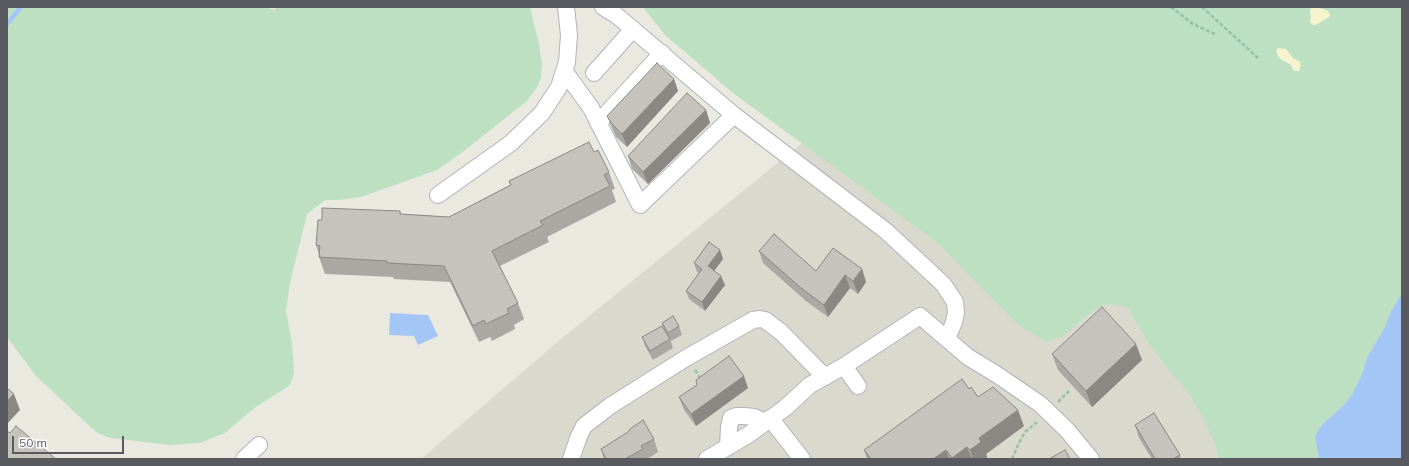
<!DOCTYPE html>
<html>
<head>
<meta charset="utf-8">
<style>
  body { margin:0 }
  #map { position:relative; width:1409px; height:466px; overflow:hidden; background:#eae9e0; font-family:Mulish,sans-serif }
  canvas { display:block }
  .frame { position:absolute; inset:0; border:8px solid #585a5f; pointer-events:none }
  .scale { position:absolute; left:12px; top:436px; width:112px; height:18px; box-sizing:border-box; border:2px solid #585a5f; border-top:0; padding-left:5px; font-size:12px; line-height:14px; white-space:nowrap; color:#585a5f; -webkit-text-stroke:3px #fff; paint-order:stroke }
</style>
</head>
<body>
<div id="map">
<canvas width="1409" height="466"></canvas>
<div class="frame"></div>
<div class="scale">50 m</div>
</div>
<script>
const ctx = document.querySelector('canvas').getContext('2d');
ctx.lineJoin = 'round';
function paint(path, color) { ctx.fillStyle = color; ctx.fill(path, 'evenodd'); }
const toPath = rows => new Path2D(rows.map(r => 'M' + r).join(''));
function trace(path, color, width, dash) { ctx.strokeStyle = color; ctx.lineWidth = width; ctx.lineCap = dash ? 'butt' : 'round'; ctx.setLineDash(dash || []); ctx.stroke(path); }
const education = toPath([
  [802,143,1311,262,1402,191,1402,459,421,459,561,339]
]);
const green = toPath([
  [7,7,264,7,274,10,277,7,530,7,539,44,542,65,541,77,538,86,527,101,460,154,437,170,361,197,340,200,325,200,307,214,290,283,286,311,292,343,294,373,290,385,253,409,225,433,200,443,169,445,135,441,110,438,96,432,36,376,7,337],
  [643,7,1402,7,1402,295,1399,298,1390,313,1386,325,1367,358,1362,374,1353,393,1346,403,1321,426,1315,437,1319,459,1219,459,1216,447,1205,422,1191,397,1151,347,1128,308,1111,304,1099,307,1082,319,1065,335,1047,342,1024,329,1010,317,939,244,733,93,666,36]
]);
const sand = toPath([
  [1311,7,1317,7,1328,11,1330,15,1329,17,1316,25,1313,25,1310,22,1311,17,1310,12],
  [1278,48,1286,49,1293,58,1300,62,1301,65,1299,71,1294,71,1291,65,1282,60,1278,56,1276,51]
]);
const water = toPath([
  [1402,295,1402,459,1319,459,1315,437,1321,426,1346,403,1353,393,1362,374,1367,358,1386,325,1390,313,1399,298],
  [390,313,428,315,438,336,418,345,414,336,389,335]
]);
const stream = toPath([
  [7,24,21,7]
]);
const path = toPath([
  [1171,7,1193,24,1215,34],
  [1202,7,1258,58],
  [695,370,701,379],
  [1058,402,1069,391],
  [1012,459,1019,443,1025,432,1037,422]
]);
const minor = toPath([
  [565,72,591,108,640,205,734,115,616,15,603,7],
  [594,73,633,29],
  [734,115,886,231,943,284,955,302,956,313,954,322,947,339],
  [598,123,662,53],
  [438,195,511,143,542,113,559,87,567,62,569,35,566,7],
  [844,366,858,386],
  [770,418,802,459],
  [728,447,729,427,731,418,736,416,744,416,754,417,765,422],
  [244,459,259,445],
  [571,459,579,436,584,426,610,406,686,358,753,320,760,319,765,320,781,332,825,377],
  [707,459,748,435,785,408,810,385,844,366,920,316,968,357,996,374,1040,404,1067,430,1091,459]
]);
const wall = toPath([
  [674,79,678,91,627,147,616,137,612,128,607,116],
  [706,110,710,123,648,184,632,169,628,156],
  [594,152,609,172,615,189,612,190,616,202,547,237,549,242,500,266,518,303,524,319,514,325,515,329,492,341,490,337,479,342,450,282,394,279,393,277,325,274,319,257,319,255,316,245,322,220,400,211,401,214,449,217,510,185,509,181],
  [720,250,723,259,714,271,725,285,705,311,689,299,686,291,699,273,697,272,694,263],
  [759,251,816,271,862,269,866,282,858,294,850,288,828,317,806,301,763,263],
  [662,323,679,326,682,335,671,341,665,332],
  [642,337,670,339,673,348,653,360,645,346],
  [1052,354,1142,360,1092,407,1058,370],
  [748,388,696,426,684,410,679,397],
  [969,389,978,397,1024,426,986,454,987,458,986,459,867,459,864,450],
  [1135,425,1180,455,1181,459,1152,459,1139,438],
  [628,432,654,439,658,452,647,459,604,459,601,449]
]);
const shadedWall = toPath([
  [674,79,678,91,627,147,622,134],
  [706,110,710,123,648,184,643,172],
  [720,250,723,259,711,275,708,266],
  [862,269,866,282,858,294,853,281],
  [845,275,850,288,828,317,824,305],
  [721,276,725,285,705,311,702,302],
  [1136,344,1142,360,1092,407,1086,391],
  [744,376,748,388,696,426,691,414],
  [14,394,20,410,7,424,7,401],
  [1018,410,1024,426,986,454,987,458,986,459,973,459,970,450,979,438],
  [967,447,972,459,952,459,952,458],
  [946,450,949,459,933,459]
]);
const building = toPath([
  [657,63,674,79,622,134,612,124,607,116,657,63],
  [687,93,706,110,643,172,628,156,687,93],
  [589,142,594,152,598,150,609,172,604,175,610,186,540,221,543,225,492,251,518,303,507,309,509,313,486,324,484,320,473,326,444,266,388,263,387,261,319,257,320,246,316,245,318,220,322,220,322,208,400,211,400,214,449,217,511,185,509,181,589,142],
  [774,234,816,271,833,248,862,269,853,281,845,275,824,305,801,288,759,251,774,234],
  [709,242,720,250,708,266,721,276,702,302,686,291,702,269,694,263,709,242],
  [1102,307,1136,344,1086,391,1052,354,1102,307],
  [673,316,679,326,668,333,662,323,673,316],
  [662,326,670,339,650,351,642,337,662,326],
  [729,356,744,376,691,414,679,397,697,385,696,380,729,356],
  [962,379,969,389,971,387,978,397,993,387,1018,410,979,438,981,442,970,450,967,447,952,458,946,450,933,459,871,459,864,450,962,379],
  [7,388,14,394,7,401,7,388],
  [1154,413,1180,455,1173,459,1155,459,1135,425,1154,413],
  [643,420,654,439,641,446,643,449,625,459,606,459,601,449,628,432,630,429,643,420],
  [16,426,56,459,7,459,7,431,10,433,16,426],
  [1065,450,1070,459,1049,459,1065,450]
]);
paint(education, '#dad9ce');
paint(green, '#bde0c3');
paint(sand, '#f6f3cf');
paint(water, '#a3c6f7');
trace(stream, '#a3c6f7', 4.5);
trace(minor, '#b2b4b9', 18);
trace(path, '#98c0a9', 2.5, [4, 2]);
trace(minor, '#fff', 16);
paint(wall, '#aaa8a2');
paint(shadedWall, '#8b8884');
paint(building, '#c6c3bc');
trace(building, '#8b8884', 1);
</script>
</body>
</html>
